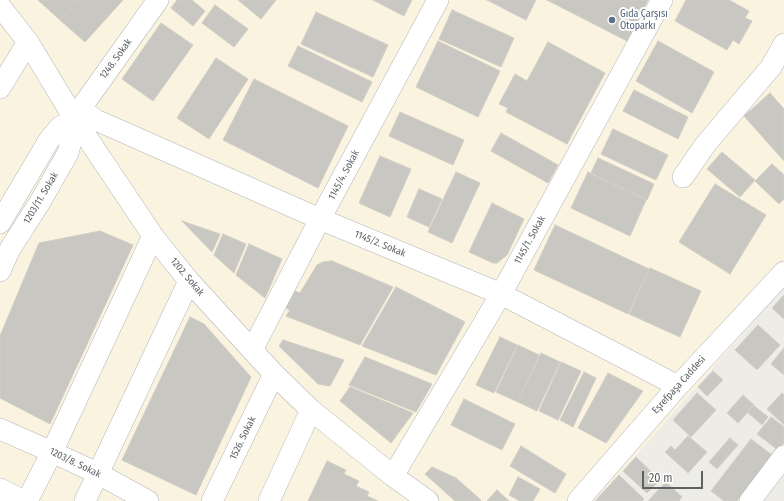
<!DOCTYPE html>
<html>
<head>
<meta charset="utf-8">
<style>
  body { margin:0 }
  #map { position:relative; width:784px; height:501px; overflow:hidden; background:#eeece6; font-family:"Fira Sans Condensed",sans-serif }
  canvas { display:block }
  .scale { position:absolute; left:642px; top:471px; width:61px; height:18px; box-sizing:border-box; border:2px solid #5d6164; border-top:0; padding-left:5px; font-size:12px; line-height:14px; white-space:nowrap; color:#5d6164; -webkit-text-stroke:3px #fff; paint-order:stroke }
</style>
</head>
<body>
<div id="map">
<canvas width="784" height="501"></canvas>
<div class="scale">20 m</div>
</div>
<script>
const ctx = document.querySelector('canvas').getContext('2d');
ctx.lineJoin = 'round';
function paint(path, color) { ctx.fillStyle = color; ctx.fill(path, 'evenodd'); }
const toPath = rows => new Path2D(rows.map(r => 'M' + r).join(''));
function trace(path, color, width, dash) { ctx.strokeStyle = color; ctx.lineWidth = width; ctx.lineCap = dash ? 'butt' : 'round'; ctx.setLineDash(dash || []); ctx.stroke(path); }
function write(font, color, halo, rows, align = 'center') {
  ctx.font = font + ' "Fira Sans Condensed",sans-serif'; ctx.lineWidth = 4; ctx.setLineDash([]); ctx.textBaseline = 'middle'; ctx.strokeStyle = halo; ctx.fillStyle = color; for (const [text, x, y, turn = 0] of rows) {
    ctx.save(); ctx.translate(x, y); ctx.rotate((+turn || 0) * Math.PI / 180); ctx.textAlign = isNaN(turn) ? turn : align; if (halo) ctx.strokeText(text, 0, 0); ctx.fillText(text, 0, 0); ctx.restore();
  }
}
const commercial = toPath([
  [0,0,784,0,784,287,596,501,0,501]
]);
const building = toPath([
  [38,0,78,0,60,20,38,0],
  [78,0,123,0,85,42,60,20,78,0],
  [177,0,192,0,205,11,193,26,171,8,177,0],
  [238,0,276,0,261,19,238,0],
  [373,0,412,0,404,16,373,0],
  [487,0,536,0,526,20,487,0],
  [547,0,648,0,627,41,547,0],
  [686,0,729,0,749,11,745,18,752,21,739,44,733,40,727,50,675,21,686,0],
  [215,5,248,29,234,47,202,23,215,5],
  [452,10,514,38,501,67,439,39,452,10],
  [316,12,388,45,373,77,301,44,316,12],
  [161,23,193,45,153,101,122,79,161,23],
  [438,41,500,71,478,117,416,87,438,41],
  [658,41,714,72,692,113,636,81,658,41],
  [548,42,605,73,567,144,506,112,508,108,499,104,515,74,527,81,548,42],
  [298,46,372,82,362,102,288,66,298,46],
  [216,58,248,79,209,139,177,118,216,58],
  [254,79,348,126,318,188,223,140,254,79],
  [634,90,688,117,678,139,623,111,634,90],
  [770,93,784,109,784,161,744,116,770,93],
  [400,112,464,140,453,165,389,136,400,112],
  [613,129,668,155,656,180,601,154,613,129],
  [501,133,558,165,548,183,491,151,501,133],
  [722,152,755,180,740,197,707,169,722,152],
  [380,156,411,169,390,217,359,203,380,156],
  [598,158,654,184,647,200,591,173,598,158],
  [772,164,784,175,784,199,779,204,755,181,772,164],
  [456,172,480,183,452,243,428,232,456,172],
  [588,172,646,200,630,236,571,208,588,172],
  [715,184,766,215,730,274,679,242,715,184],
  [419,189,442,199,429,227,407,217,419,189],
  [492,203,524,219,507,255,497,263,493,263,469,252,492,203],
  [182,221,220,234,212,252,182,221],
  [555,225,649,269,628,314,534,270,555,225],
  [100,231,133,245,50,424,0,398,0,336,39,243,100,231],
  [223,234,246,244,234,273,214,255,223,234],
  [249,244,282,259,265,298,236,275,249,244],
  [332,261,393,287,360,345,286,316,290,310,286,308,295,291,300,293,317,265,323,262,332,261],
  [650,268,701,291,680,337,629,314,650,268],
  [396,287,465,322,436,375,362,346,396,287],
  [784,295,784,319,772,308,784,295],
  [190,317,204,324,251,377,196,495,122,460,190,317],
  [758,325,780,345,757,370,735,350,758,325],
  [500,337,517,345,494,393,476,385,500,337],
  [283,340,344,360,330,386,318,384,279,346,283,340],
  [518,345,539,355,518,402,496,392,518,345],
  [784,348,784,375,771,364,784,348],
  [541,353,560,362,537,411,518,402,541,353],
  [365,357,432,384,416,412,349,385,365,357],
  [561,362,581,371,558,420,539,411,561,362],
  [713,371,723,380,707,396,698,387,713,371],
  [584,372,596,378,573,427,560,420,584,372],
  [608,373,643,391,606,443,578,428,608,373],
  [350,387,413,413,391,443,340,401,350,387],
  [697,393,716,410,691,437,673,420,697,393],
  [782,393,784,395,784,425,767,409,782,393],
  [743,395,754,405,738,423,727,413,743,395],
  [464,399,515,424,502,450,451,425,464,399],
  [753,405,768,417,762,425,747,412,753,405],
  [771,417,784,427,784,443,778,450,757,434,771,417],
  [688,436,707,452,688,473,665,452,671,446,675,450,688,436],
  [730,438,738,445,717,469,709,462,730,438],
  [751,439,772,455,737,501,724,501,711,491,751,439],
  [521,446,566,474,555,493,510,466,521,446],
  [636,457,660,480,647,493,623,471,636,457],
  [327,461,346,470,344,474,359,481,356,486,369,492,367,496,378,501,308,501,327,461],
  [432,467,456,478,444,491,425,474,432,467],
  [619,475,644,499,642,501,595,501,619,475],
  [518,477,540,489,533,501,520,501,509,495,518,477],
  [456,478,481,500,480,501,455,501,444,491,456,478],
  [666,482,682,497,679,501,648,501,666,482],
  [497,490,509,501,487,501,497,490]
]);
const minor = toPath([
  [0,6,28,42,74,118,153,236,189,281,274,374,311,410,393,476,428,501],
  [0,88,28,42],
  [80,109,96,120,320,219,501,294,678,386],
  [683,177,705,145,771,67,784,44],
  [0,223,49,140,60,127,70,122,74,118,158,0],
  [0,271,10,249,40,202,68,153,72,136,70,122],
  [252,350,320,219,438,0],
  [0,429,52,452,97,473,148,501],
  [393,476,501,294,662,0],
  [0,489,24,501],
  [27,501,52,452,153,236],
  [85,501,189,281],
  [212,501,274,374],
  [269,501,311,410],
  [578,501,678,386,784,272],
  [750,501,784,456]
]);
const markers = [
  [612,20,4,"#5c6f8a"]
];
const serviceNames = [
  ["Gıda Çarşısı",620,14],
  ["Otoparkı",620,26]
];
const streetNames = [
  ["1248. Sokak",116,59,-54],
  ["1145/4. Sokak",344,175,-62],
  ["1203/11. Sokak",41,198,-59],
  ["1145/1. Sokak",530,240,-61],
  ["1145/2. Sokak",380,244,22],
  ["1202. Sokak",187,277,50],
  ["Eşrefpaşa Caddesi",679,385,-48],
  ["1526. Sokak",243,438,-64],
  ["1203/8. Sokak",75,463,26]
];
paint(commercial, '#faf3df');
paint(building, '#c9c7c2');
trace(building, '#d2cec5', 1);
trace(minor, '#b3b6b9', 22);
trace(minor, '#fff', 21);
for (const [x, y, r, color] of markers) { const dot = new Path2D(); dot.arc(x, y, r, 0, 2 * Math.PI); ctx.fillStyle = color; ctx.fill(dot); trace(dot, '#fff', 1.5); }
write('10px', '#4e5e75', '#fff', serviceNames, 'left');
write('10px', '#5d6164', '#fff', streetNames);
</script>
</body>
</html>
